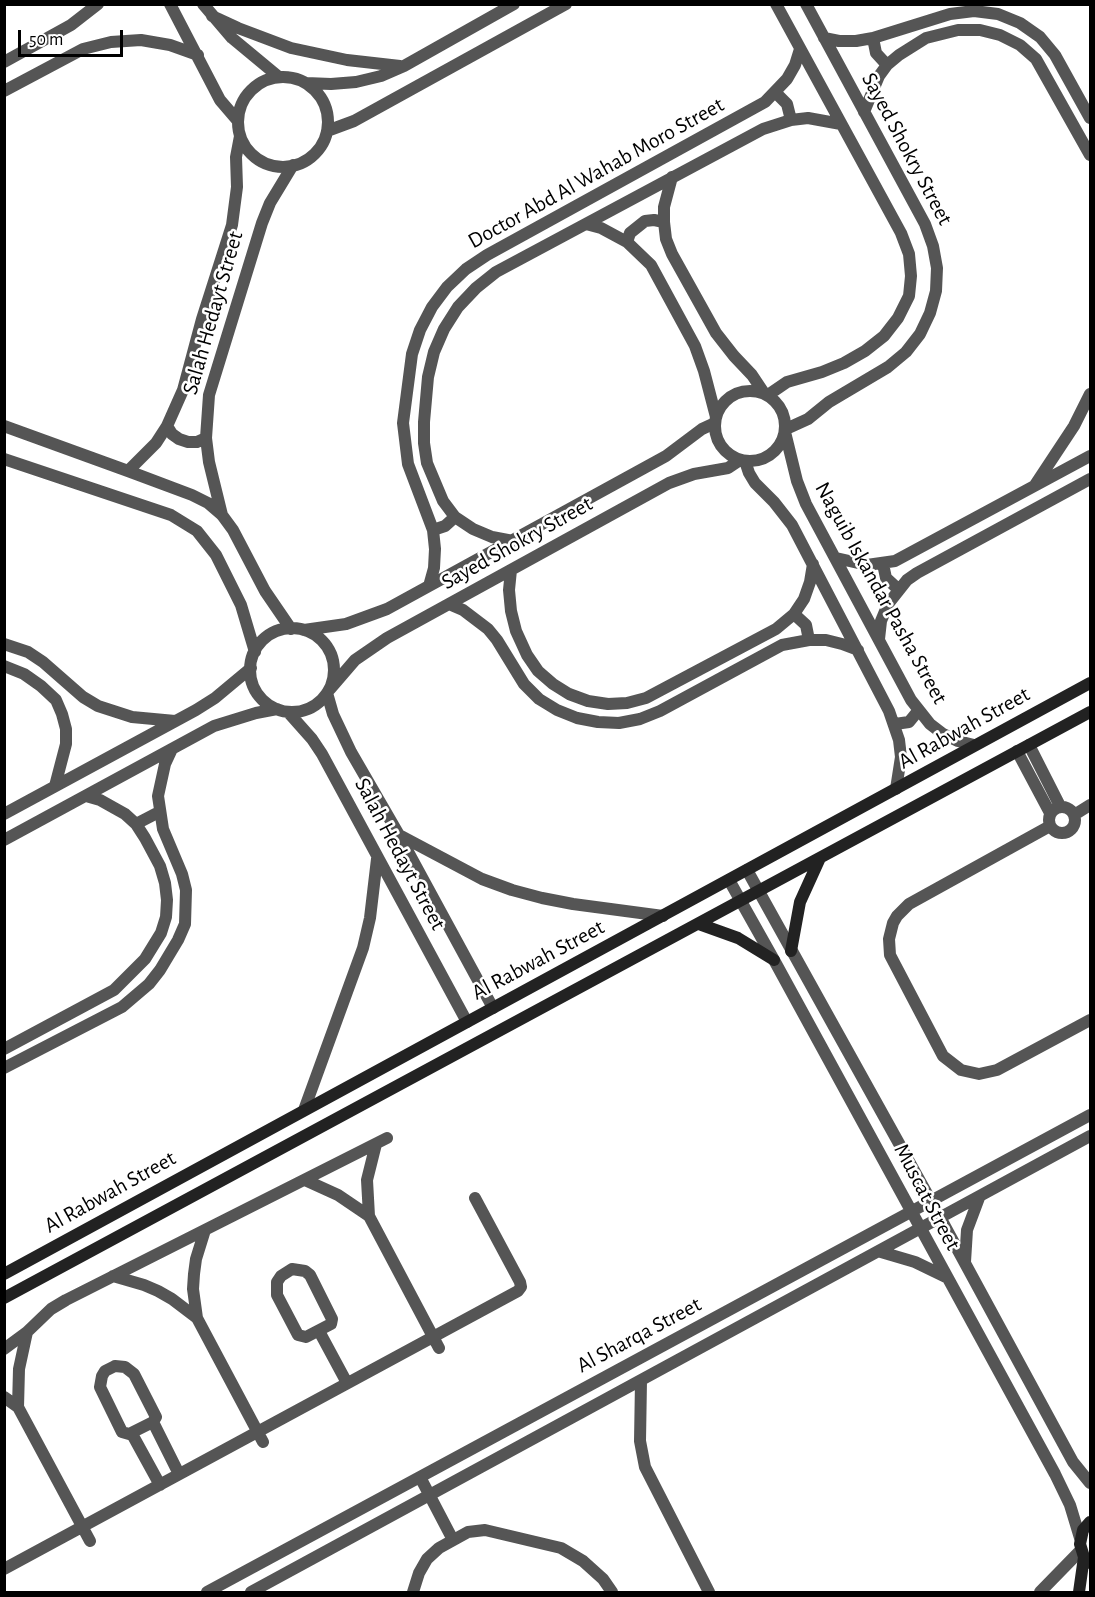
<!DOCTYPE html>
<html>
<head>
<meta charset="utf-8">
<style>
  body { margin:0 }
  #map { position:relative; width:1095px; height:1597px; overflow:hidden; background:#fff; font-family:"Alegreya Sans",sans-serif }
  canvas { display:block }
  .frame { position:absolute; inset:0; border:6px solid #000; pointer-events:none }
  .scale { position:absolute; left:18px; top:30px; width:105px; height:27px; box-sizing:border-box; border:3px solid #000; border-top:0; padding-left:8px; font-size:18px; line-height:21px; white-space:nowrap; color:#000; -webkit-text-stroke:4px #fff; paint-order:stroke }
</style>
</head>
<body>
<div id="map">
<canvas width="1095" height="1597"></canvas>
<div class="frame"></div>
<div class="scale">50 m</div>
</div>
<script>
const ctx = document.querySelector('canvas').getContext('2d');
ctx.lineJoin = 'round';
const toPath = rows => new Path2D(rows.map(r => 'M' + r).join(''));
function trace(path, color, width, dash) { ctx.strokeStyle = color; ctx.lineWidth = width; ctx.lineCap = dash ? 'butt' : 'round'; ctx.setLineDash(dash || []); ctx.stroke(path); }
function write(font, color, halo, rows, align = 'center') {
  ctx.font = font + ' "Alegreya Sans",sans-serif'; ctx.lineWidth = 5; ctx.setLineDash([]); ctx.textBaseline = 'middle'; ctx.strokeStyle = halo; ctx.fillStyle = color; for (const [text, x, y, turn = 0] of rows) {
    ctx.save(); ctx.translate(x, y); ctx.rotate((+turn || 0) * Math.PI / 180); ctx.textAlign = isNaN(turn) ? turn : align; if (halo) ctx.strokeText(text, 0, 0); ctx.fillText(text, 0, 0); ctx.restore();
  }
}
const street = toPath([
  [170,4,220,100,238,121],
  [203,4,232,38,279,77],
  [212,16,238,28,291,48,347,60,400,66],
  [824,38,839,41,856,41,873,38,950,14,974,11,998,14,1020,23,1040,37,1055,55,1090,118],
  [873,38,876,53,887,65],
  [4,62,71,25,98,4],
  '238 122a45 45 0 1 1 90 0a45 45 0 1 1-90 0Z',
  [306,83,331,84,356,82,381,76,404,66,514,4],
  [4,91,83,49,111,42,141,40,170,45,198,55],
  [776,93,787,104,791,120],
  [864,112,879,76,887,65,899,55,926,38,958,30,980,30,1000,35,1020,45,1036,59,1090,155],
  [327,131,354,121,566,4],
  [672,177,664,207,664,222,666,239,672,254,716,333,734,356,752,375,764,393],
  [586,224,601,228,627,242,651,265,695,346,704,371,716,417],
  [627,242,630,233,645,221,654,220,664,222],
  '715 426a35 35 0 1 1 70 0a35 35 0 1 1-70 0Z',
  [768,395,787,382,822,372,844,363,865,351,884,336,898,318,909,296,911,276,909,254,901,233,776,4],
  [4,426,128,471,192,495,208,503,222,515,233,530,265,591,291,629],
  [167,426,172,434,179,439,188,442,197,442,206,438],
  [786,429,808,419,829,402,888,367,906,352,920,334,930,313,936,291,937,268,933,246,925,224,806,4],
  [785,432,797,481,806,504,911,700,930,724,943,734,958,741,974,745],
  [4,459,171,515,197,531,216,555,241,605,255,652],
  [745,461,749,473,755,483,774,502,792,525,889,711,899,740,901,757,896,789],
  [128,471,156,443,167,426,183,390,202,319,232,225,237,187,236,157,240,136],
  [1035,485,1074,426,1090,394],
  [222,515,209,462,206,438,209,395,262,223,270,203,293,165],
  [433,530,445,526,455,517],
  [513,541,492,537,473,529,455,517,443,501,427,463,424,443,424,422,428,377,434,352,444,329,458,307,476,288,496,272,763,129,791,120,808,118,841,124],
  [836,558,867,565,895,561,1090,456],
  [883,564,886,578,898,589],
  [511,570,509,590,511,611,516,631,527,655,538,671,553,684,569,694,588,701,608,704,627,703,646,698,776,629,794,614,804,599,810,582,813,564],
  [429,586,434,568,435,549,433,530,408,464,403,423,412,354,420,330,432,307,447,287,466,269,487,255,765,102,787,79,795,65,800,49],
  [449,604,463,610,488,629,497,640,524,684,539,699,557,710,577,718,598,722,619,723,640,719,660,711,782,645,809,640,826,640,842,644,858,650],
  [794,614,806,625,809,640],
  '250 670a42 42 0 1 1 84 0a42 42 0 1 1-84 0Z',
  [304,630,346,624,387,609,666,456,702,429,715,423],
  [879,639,881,621,888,604,907,580,917,573,1090,479],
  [4,644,28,652,43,662,83,697,98,706,132,717,175,721],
  [4,666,24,674,41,686,56,700,62,714,66,729,66,744,55,786],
  [330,689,355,660,387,638,669,483,694,474,728,468,740,460],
  [327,693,333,714,351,752,399,835,493,1008],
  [288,712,312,739,322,754,467,1022],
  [895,724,909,722,918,711],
  [1029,745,1060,806],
  [1017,751,1050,813],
  '1049 820a13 13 0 1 1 26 0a13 13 0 1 1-26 0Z',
  [4,814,196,710,215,698,251,668],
  [1074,815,1090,805],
  [136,824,159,812],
  [1050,826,909,904,897,916,893,923,889,939,890,955,943,1056,961,1070,979,1074,997,1070,1090,1020],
  [401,836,482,879,512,890,542,898,573,904,663,916],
  [4,840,214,726,256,713,277,709],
  [747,870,941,1219,1073,1462,1090,1483],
  [729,880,774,960,1055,1474,1070,1505,1080,1538],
  [4,1049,114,990,145,959,161,933,166,917,167,900,165,883,160,866,145,838,136,824,125,814,100,800,86,796],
  [4,1068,122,1007,149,984,160,970,178,940,185,924,186,890,182,874,163,829,158,796,165,764,172,749],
  [304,1110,363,948,370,918,377,859],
  [376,1144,367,1180,369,1216,439,1348],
  [305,1180,338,1195,369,1216],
  [205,1230,196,1259,194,1274,193,1289,197,1318,263,1442],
  [881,1252,915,1262,946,1277],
  [965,1262,967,1230,979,1198],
  [292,1269,305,1271,310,1275,332,1319,331,1324,306,1337,298,1335,277,1295,277,1282,281,1276,292,1269],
  [113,1276,144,1285,158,1291,172,1299,197,1318],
  [319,1331,347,1383],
  [4,1349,27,1332,51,1309,66,1300,387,1138],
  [115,1366,125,1367,134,1374,156,1417,153,1422,129,1434,122,1432,100,1387,102,1376,105,1371,115,1366],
  [641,1381,640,1441,645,1467,709,1592],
  [4,1397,18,1407,90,1541],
  [18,1407,19,1369,27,1332],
  [153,1422,179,1474],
  [132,1434,160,1485],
  [420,1477,453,1540],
  [4,1569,518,1291,521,1287,520,1282,475,1198],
  [207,1592,1090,1115],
  [251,1592,1090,1136],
  [413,1592,419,1573,427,1559,439,1548,468,1532,485,1530,561,1548,583,1561,603,1579,612,1592],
  [1040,1592,1081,1550]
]);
const secondary = toPath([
  [699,924,738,938,774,960],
  [791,951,800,902,820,858],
  [4,1274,1090,683],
  [4,1298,1090,712],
  [1090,1522,1083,1530,1080,1544,1084,1557,1090,1563],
  [1079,1592,1084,1557]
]);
const streetNames = [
  ["Sayed Shokry Street",907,149,62],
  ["Doctor Abd Al Wahab Moro Street",596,173,-29],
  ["Salah Hedayt Street",213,313,-74],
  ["Sayed Shokry Street",517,543,-29],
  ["Naguib Iskandar Pasha Street",881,593,61],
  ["Al Rabwah Street",964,728,-29],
  ["Salah Hedayt Street",400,854,62],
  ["Al Rabwah Street",538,960,-28],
  ["Al Rabwah Street",110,1192,-29],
  ["Muscat Street",927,1197,62],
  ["Al Sharqa Street",639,1335,-28]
];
trace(street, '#555', 12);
trace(secondary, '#222', 12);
write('22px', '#000', '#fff', streetNames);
</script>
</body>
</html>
